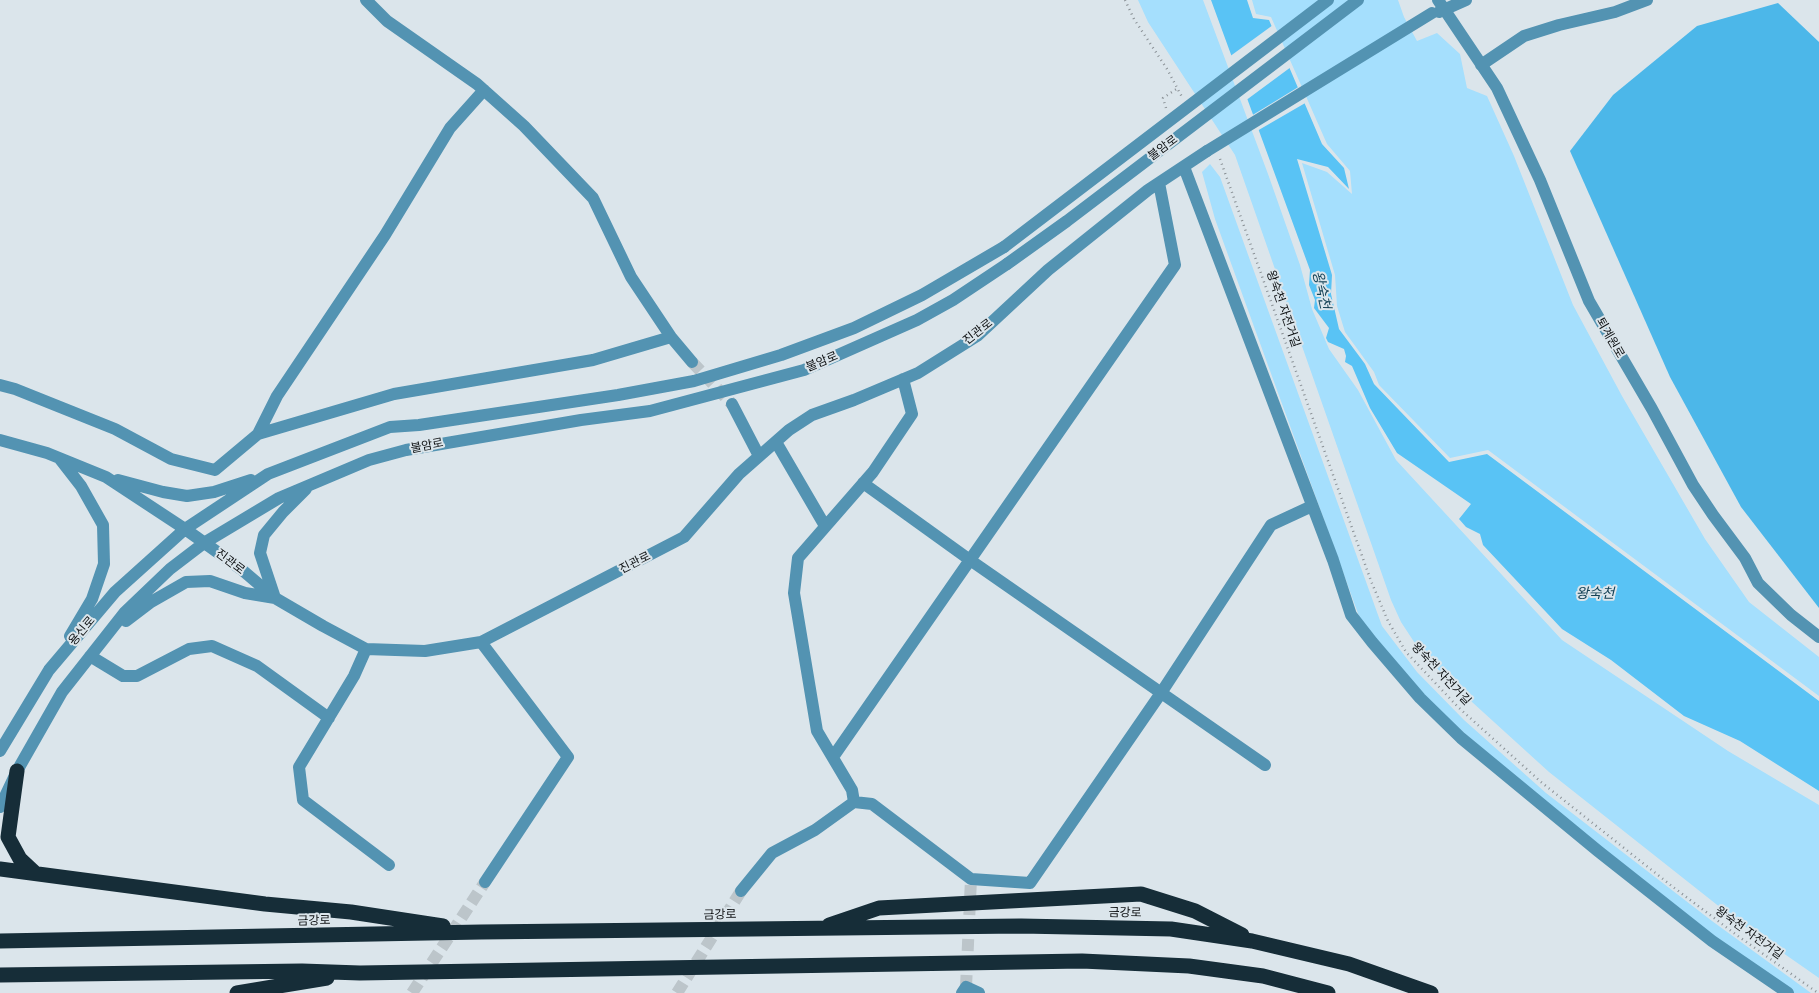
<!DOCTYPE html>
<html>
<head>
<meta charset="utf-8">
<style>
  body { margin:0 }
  canvas { display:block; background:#dbe5eb }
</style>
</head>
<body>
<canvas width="1819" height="993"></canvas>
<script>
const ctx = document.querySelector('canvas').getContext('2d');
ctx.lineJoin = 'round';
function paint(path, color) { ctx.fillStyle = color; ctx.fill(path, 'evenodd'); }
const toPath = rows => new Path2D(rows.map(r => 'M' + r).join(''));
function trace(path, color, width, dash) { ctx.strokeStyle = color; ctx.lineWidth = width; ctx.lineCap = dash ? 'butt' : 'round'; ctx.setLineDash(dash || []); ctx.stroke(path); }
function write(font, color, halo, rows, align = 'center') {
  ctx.font = font + ' "Open Sans","Noto Sans KR",sans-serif'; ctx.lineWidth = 4; ctx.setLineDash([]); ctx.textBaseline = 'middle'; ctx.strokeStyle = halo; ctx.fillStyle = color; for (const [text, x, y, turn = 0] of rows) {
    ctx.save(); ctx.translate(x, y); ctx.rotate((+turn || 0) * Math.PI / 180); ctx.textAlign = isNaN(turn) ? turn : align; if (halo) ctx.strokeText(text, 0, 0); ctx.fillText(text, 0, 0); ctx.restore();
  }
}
const green = toPath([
  [1138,0,1203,0,1268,174,1300,265,1312,309,1329,349,1358,390,1396,460,1562,640,1728,751,1819,805,1819,978,1740,923,1549,772,1472,702,1422,654,1401,622,1391,600,1235,155,1148,22],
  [1252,0,1398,0,1404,17,1417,41,1437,33,1460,54,1467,88,1487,96,1514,156,1573,305,1622,396,1705,539,1749,602,1819,657,1819,696,1488,450,1450,458,1379,385,1374,372,1345,332,1337,306,1335,275,1302,163,1327,172,1352,194,1350,171,1327,144,1271,17,1256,14],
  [1210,164,1220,177,1382,626,1417,672,1464,720,1546,793,1712,921,1811,993,1794,993,1719,941,1551,808,1426,700,1360,619,1215,219,1202,172]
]);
const forest = toPath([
  [1778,3,1819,42,1819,608,1741,507,1670,377,1570,151,1613,95,1697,26]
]);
const water = toPath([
  [1211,0,1247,0,1253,18,1269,20,1322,144,1344,168,1349,189,1328,167,1297,159,1332,275,1331,294,1339,329,1365,364,1374,384,1449,462,1487,454,1819,701,1819,791,1740,741,1684,716,1611,660,1562,629,1483,545,1480,534,1466,527,1459,519,1471,504,1397,453,1370,408,1352,366,1345,362,1346,356,1344,349,1328,342,1326,338,1329,328,1314,308,1315,300,1309,285,1310,270]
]);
const pier = toPath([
  [1273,25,1291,67,1245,101,1229,57],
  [1300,86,1307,102,1257,131,1251,116]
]);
const minorTunnel = toPath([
  [692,362,732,404],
  [966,987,971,879],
  [412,993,485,882],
  [677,993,741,891]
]);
const path = toPath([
  [1125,0,1134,19,1167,69,1182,97],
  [1166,108,1163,98,1178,88],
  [1220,159,1371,581,1388,621,1406,652,1458,707,1541,782,1673,887,1738,936,1818,993]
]);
const minor = toPath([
  [366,0,387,21,477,84,524,126,593,198,631,277,671,337,692,362],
  [1438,0,1497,88,1540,180,1589,301,1652,409,1693,485,1713,515,1745,558,1758,583,1791,615,1819,637],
  [1439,12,1466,0],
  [1481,65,1524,36,1559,25,1615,12,1647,0],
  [1184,167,1333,560,1351,615,1372,642,1420,698,1461,738,1598,851,1712,941,1788,993],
  [0,385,15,389,115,429,171,459,215,470,258,434,394,394,593,360,671,337],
  [732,404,759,456],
  [258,434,277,396,385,235,450,128,484,90],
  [0,440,47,453,106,477,185,529,241,569,275,598,323,626,366,649,425,651,481,642,684,537,739,474,789,430,812,415,854,400,918,373,977,336,1048,270,1148,190,1207,151],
  [776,442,825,526],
  [60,459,81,486,103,525,104,564,92,599,70,636],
  [118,480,163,492,187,496,214,492,251,480],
  [863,483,970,560,1265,765],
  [126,621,151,602,186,582,210,581,245,593,275,598,260,553,264,535,283,512,306,489],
  [481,642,568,757,485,882],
  [366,649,354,676,299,767,303,800,389,865],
  [90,656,123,676,137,676,189,649,212,646,257,666,329,718],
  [0,751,49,670,115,592,185,529,268,474,390,427,419,425,618,395,694,381,781,355,854,328,922,295,1004,247],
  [833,757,1175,265,1159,183],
  [854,802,852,790,817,731,794,593,798,558,873,472,912,414,903,379],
  [0,807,17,771,62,692,125,612,170,569,204,543,279,498,369,460,406,450,581,420,650,411,804,370,917,320,953,300,1007,264],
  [741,891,772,853,815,830,854,802,872,804,971,879,1030,883,1161,693,1271,525,1312,506],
  [962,993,966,987,979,993]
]);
const highway = toPath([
  [17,771,8,837,20,859,35,873],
  [0,869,265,904,351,912,443,926],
  [829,925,879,908,1141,894,1195,911,1242,935],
  [0,941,481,932,1021,926,1171,929,1252,941,1349,964,1431,993],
  [0,975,302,971,360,973,1082,961,1189,966,1263,976,1328,993],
  [237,993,327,978]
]);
const minorBridge = toPath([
  [1207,151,1432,13],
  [1004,247,1328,0],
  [1007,264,1067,221,1358,0]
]);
const streetNames = [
  ["불암로",1163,148,-37],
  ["왕숙천 자전거길",1283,309,71],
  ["진관로",978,332,-38],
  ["퇴계원로",1610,338,60],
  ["불암로",822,362,-23],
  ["불암로",427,446,-11],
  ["진관로",230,562,37],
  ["진관로",635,563,-27],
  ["용신로",82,631,-50],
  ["왕숙천 자전거길",1441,674,47],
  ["금강로",1125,913,1],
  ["금강로",720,915,-1],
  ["금강로",314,921,-1],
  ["왕숙천 자전거길",1749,933,36]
];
const waterNames = [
  ["왕숙천",1321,290,77],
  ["왕숙천",1595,594]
];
paint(green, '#a5dffd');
paint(forest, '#4cb7e9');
paint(water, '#59c3f5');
paint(pier, '#dbe5eb');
trace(minorTunnel, '#bcc5ca', 12, [12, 6]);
trace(path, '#8b9297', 2.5, [1, 4]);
trace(minor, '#5393b2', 12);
trace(highway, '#162d38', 15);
trace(minorBridge, '#5393b2', 12);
write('12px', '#0d1012', '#dbe5eb', streetNames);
write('italic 14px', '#144256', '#dbe5eb', waterNames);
</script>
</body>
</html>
